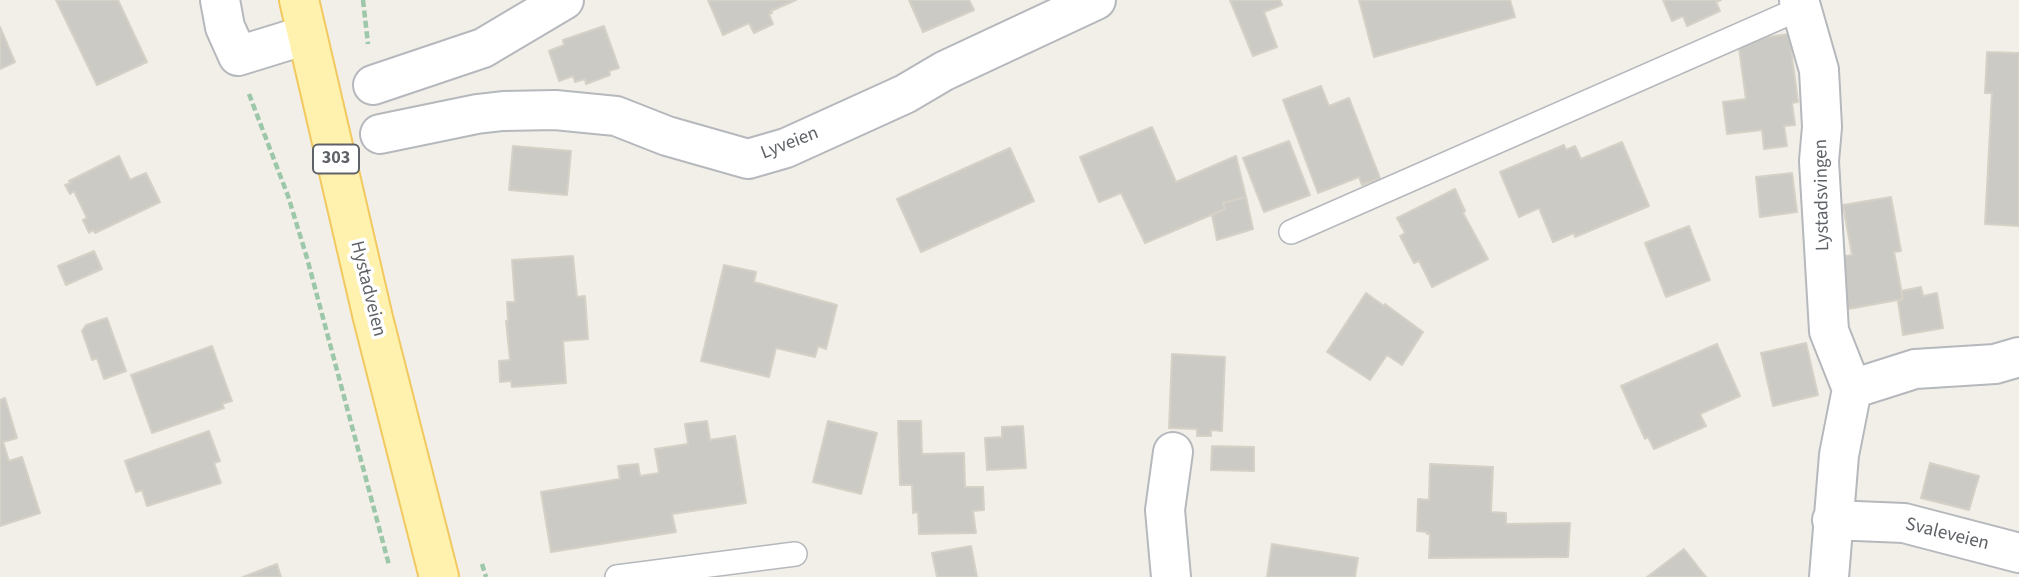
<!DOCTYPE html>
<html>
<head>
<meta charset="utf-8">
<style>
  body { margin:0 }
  canvas { display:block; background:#f1efe8 }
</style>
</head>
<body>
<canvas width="2019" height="577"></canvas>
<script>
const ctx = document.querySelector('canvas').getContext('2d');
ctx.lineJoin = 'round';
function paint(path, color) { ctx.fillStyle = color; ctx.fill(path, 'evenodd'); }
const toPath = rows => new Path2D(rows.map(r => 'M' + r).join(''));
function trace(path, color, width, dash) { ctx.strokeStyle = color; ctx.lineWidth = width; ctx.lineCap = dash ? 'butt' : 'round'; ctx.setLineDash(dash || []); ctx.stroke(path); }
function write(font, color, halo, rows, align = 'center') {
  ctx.font = font + ' "Source Sans 3",sans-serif'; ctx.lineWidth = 7; ctx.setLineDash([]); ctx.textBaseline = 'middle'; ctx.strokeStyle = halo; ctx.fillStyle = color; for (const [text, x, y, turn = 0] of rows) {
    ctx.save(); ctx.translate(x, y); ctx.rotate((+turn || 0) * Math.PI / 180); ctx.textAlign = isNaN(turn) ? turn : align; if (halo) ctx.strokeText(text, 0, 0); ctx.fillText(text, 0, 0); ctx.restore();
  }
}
const building = toPath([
  [56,0,118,0,147,62,97,85,56,0],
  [708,0,796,0,771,11,772,13,769,14,773,24,754,33,749,23,723,35,708,0],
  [909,0,969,0,974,10,923,32,909,0],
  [1230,0,1280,0,1282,5,1264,12,1277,47,1253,56,1230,0],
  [1359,0,1510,0,1515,17,1374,57,1359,0],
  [1663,0,1721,0,1716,2,1720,11,1687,26,1683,16,1672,21,1663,0],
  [604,26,619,68,609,71,610,75,586,84,585,79,575,82,573,76,559,81,549,51,564,45,563,40,604,26],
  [0,27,15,62,0,69,0,27],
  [1789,34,1798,102,1792,103,1795,125,1784,126,1787,146,1764,149,1762,130,1727,134,1723,102,1746,99,1738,41,1789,34],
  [1987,52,2019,53,2019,226,1985,224,1992,93,1985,93,1987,52],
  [1321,86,1329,106,1349,98,1380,178,1362,185,1359,177,1318,193,1283,100,1321,86],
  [1152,127,1176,182,1236,156,1246,197,1223,203,1225,209,1145,243,1121,193,1099,202,1080,157,1152,127],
  [1289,141,1310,195,1264,212,1243,158,1289,141],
  [1622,142,1649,206,1575,237,1574,233,1553,242,1539,208,1519,217,1500,172,1564,145,1566,150,1575,146,1581,159,1622,142],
  [513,146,571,151,567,195,509,190,513,146],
  [1010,148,1034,201,921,252,897,199,1010,148],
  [119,156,130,180,146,173,160,202,95,233,93,230,89,233,83,220,87,218,74,191,70,194,65,185,71,183,69,181,119,156],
  [1792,173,1797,212,1760,217,1756,177,1792,173],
  [1455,189,1465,211,1463,213,1488,259,1432,287,1419,261,1414,263,1400,236,1405,233,1397,218,1455,189],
  [1246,197,1253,229,1217,240,1212,215,1225,209,1223,203,1246,197],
  [1891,197,1901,251,1894,252,1903,299,1843,310,1834,258,1852,255,1843,205,1891,197],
  [1689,226,1710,280,1666,297,1645,243,1689,226],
  [94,251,102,269,66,285,58,266,94,251],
  [573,256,577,297,585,296,588,339,563,341,566,383,512,387,511,381,500,382,499,361,510,360,506,321,508,321,507,302,515,302,512,260,573,256],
  [724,265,756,272,754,282,837,305,826,349,818,346,815,357,776,348,769,377,701,361,724,265],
  [1921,287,1923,296,1937,293,1943,328,1903,335,1898,301,1903,299,1901,291,1921,287],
  [1366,293,1384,306,1385,304,1423,332,1402,365,1387,355,1370,380,1327,352,1366,293],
  [107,318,126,371,104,379,97,358,92,360,82,331,86,325,107,318],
  [1806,343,1818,395,1773,406,1761,353,1806,343],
  [1717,344,1740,396,1700,414,1706,426,1654,449,1648,437,1645,439,1621,386,1717,344],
  [212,346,232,401,222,404,224,408,152,433,131,375,212,346],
  [1172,354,1225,357,1222,431,1211,430,1211,436,1197,436,1197,429,1169,428,1172,354],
  [5,398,17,438,3,442,9,461,22,457,40,513,0,526,0,400,5,398],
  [707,421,710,440,735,436,746,503,672,514,676,532,551,552,541,492,620,479,618,466,638,464,640,476,659,473,655,449,688,444,685,424,707,421],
  [828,421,877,433,861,494,813,482,828,421],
  [898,421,921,421,922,454,964,453,965,487,983,487,984,510,973,511,976,533,919,534,918,512,913,513,912,485,900,485,898,421],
  [1023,426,1026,468,987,470,985,438,1002,437,1002,427,1023,426],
  [209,431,220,461,214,463,221,483,147,506,142,490,136,492,125,461,209,431],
  [1212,446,1254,447,1254,471,1211,470,1212,446],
  [1930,463,1979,476,1969,510,1921,498,1930,463],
  [1430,464,1493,467,1491,512,1506,513,1506,524,1570,523,1568,557,1429,558,1430,534,1427,534,1427,532,1417,531,1418,499,1429,500,1430,464],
  [1272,544,1358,558,1355,577,1267,577,1272,544],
  [971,546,977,577,937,577,932,553,971,546],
  [1684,549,1706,577,1647,577,1684,549],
  [277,564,281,577,243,577,277,564]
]);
const path = toPath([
  [363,0,368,44],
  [249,94,288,196,307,258,389,565],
  [482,564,486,577]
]);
const service = toPath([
  [1291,232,1801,8],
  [617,577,795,554]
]);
const minor = toPath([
  [220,0,225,27,238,56,306,35],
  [1799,0,1819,70,1822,127,1819,161,1829,331,1852,389,1839,455,1829,577],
  [373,85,483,48,564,0],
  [380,134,477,114,503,111,555,110,616,116,667,136,748,159,786,148,905,94,944,71,1096,0],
  [1852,389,1915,369,1995,364,2019,357],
  [1832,520,1904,523,2019,553],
  [1171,577,1165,510,1173,452]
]);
const primary = toPath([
  [299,0,373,318,439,577]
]);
const shields = [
  [336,159,46]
];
const shieldNames = [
  ["303",336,159]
];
const streetNames = [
  ["Lyveien",790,144,-21],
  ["Lystadsvingen",1823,195,-91],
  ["Hystadveien",367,289,76],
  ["Svaleveien",1947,535,14]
];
paint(building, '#cccac5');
trace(building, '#d6d1c6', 2);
trace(service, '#b5b8bc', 26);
trace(minor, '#b5b8bc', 42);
trace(primary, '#f2c960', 42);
trace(path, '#9cc7a9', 4.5, [7, 3.5]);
trace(service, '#fff', 23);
trace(minor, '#fff', 38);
trace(primary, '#fff2af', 38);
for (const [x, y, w] of shields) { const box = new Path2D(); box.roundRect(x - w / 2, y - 14.5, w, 29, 5); ctx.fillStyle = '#fff'; ctx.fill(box); trace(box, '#5f6368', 2); }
write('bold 18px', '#5f6368', null, shieldNames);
write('19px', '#5f6368', '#fff', streetNames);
</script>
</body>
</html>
